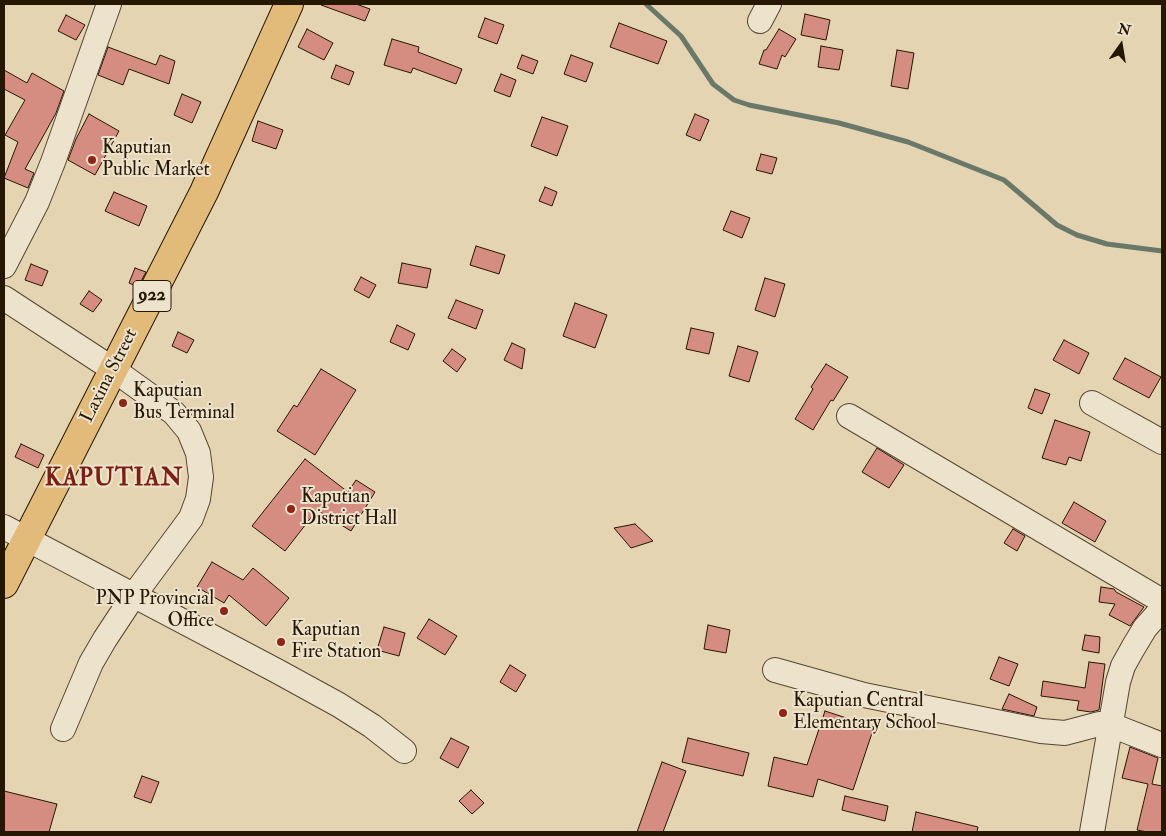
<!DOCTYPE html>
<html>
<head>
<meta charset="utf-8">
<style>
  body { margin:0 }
  #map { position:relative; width:1166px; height:836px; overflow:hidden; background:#e4d4b2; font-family:"IM FELL Double Pica",serif }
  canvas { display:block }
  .frame { position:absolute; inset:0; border:5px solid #261703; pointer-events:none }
  .north { position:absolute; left:1096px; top:20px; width:50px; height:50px; -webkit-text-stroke:4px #ede3cd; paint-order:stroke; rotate:13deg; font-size:14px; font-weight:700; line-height:20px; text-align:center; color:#261703 }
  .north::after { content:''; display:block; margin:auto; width:18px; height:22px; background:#261703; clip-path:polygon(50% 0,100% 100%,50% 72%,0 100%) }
</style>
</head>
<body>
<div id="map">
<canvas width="1166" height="836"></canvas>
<div class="frame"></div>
<div class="north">N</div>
</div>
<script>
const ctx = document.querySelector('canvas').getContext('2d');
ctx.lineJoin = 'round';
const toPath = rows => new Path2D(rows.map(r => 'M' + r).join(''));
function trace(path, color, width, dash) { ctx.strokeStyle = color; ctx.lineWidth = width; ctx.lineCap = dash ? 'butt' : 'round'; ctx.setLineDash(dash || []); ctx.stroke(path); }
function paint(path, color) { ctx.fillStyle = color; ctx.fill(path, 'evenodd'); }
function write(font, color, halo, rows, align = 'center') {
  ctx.font = font + ' "IM FELL Double Pica",serif'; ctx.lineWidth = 4; ctx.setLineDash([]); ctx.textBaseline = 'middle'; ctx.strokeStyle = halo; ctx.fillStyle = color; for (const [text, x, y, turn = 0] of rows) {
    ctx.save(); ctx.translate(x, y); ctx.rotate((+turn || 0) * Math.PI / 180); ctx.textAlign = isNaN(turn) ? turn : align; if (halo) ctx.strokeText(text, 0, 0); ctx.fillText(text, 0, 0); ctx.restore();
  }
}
const stream = toPath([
  [646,4,681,36,713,84,734,100,749,105,839,123,908,142,1004,180,1057,225,1077,235,1107,244,1162,251]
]);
const building = toPath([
  [322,4,356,4,370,9,365,21,321,5,322,4],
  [805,14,830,20,826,40,801,35,805,14],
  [66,15,85,25,76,40,58,31,66,15],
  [485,18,504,25,497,44,478,37,485,18],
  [619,23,667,41,658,64,610,47,619,23],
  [307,29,333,43,324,60,298,47,307,29],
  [779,29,796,39,785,57,782,55,777,69,759,64,764,50,766,50,779,29],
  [392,39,419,47,418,52,462,69,456,84,413,68,411,73,384,65,392,39],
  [821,46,843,50,839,70,818,67,821,46],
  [108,47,156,65,160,55,175,61,169,84,129,69,123,85,98,75,108,47],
  [897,50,914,53,908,89,891,86,897,50],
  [522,55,538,61,533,74,517,68,522,55],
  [571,55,593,63,586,82,564,74,571,55],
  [336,65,354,72,349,85,331,78,336,65],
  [4,70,27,83,32,73,64,91,56,113,25,169,34,173,28,188,4,178,18,142,5,135,25,100,4,89,4,70],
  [501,74,516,80,510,97,494,91,501,74],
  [182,94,201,102,192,123,174,115,182,94],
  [89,114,119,131,95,175,68,160,76,139,89,114],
  [695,114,709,120,700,141,686,135,695,114],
  [542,117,568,126,557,156,531,146,542,117],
  [258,121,283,130,276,149,252,141,258,121],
  [761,154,777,158,772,174,756,170,761,154],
  [545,187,557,192,552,206,539,201,545,187],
  [114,192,147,206,139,226,105,211,114,192],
  [731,211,750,218,742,238,723,230,731,211],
  [476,246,505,255,499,274,470,265,476,246],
  [402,263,431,269,427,288,398,283,402,263],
  [31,264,48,271,42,286,25,280,31,264],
  [135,268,146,272,138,287,129,283,135,268],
  [361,277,376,285,369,298,354,290,361,277],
  [765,278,785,284,775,317,755,310,765,278],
  [89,291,102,300,93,312,80,304,89,291],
  [456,300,483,310,476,329,448,318,456,300],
  [575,303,607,315,595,348,563,336,575,303],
  [397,325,415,334,408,350,390,342,397,325],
  [691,328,714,333,709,354,686,349,691,328],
  [178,332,194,340,187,353,172,346,178,332],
  [1064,340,1089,353,1079,374,1053,360,1064,340],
  [512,343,525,349,522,369,504,360,512,343],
  [738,346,758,352,749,382,729,376,738,346],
  [452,349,466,359,457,372,443,361,452,349],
  [1125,358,1161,377,1149,398,1113,379,1125,358],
  [826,364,848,377,833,401,831,400,813,430,795,419,813,389,811,387,826,364],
  [321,369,356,390,315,455,277,431,294,405,297,407,321,369],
  [1035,389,1050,394,1042,414,1028,408,1035,389],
  [1055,420,1090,432,1081,461,1069,457,1066,465,1042,458,1055,420],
  [21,444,44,455,38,468,15,457,21,444],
  [877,448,904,465,889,488,862,472,877,448],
  [305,459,348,492,356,480,375,492,351,531,317,510,285,551,252,526,305,459],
  [1074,502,1106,521,1095,542,1062,523,1074,502],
  [635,524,653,541,631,548,614,528,635,524],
  [1013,529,1025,536,1017,551,1004,543,1013,529],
  [212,562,243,580,253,568,289,598,266,626,229,595,224,603,197,587,212,562],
  [1101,587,1114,589,1116,592,1144,607,1130,626,1109,615,1115,604,1099,602,1101,587],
  [429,619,457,636,445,655,417,638,429,619],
  [708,625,730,630,726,653,704,649,708,625],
  [384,627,405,633,399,656,377,650,384,627],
  [1085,635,1100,637,1099,653,1082,650,1085,635],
  [999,657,1018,664,1009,686,990,679,999,657],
  [1089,662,1105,664,1099,710,1091,712,1077,710,1079,701,1041,696,1043,681,1085,688,1089,662],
  [510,665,526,675,516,692,500,682,510,665],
  [1009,694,1037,707,1034,716,1002,709,1009,694],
  [825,711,874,727,853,790,818,779,813,797,768,786,774,757,807,765,825,711],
  [451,738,469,747,458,768,440,758,451,738],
  [688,738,749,753,743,776,682,762,688,738],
  [1130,747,1158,758,1152,784,1162,786,1162,832,1147,832,1137,830,1148,784,1122,778,1130,747],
  [662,762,686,771,663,832,637,832,662,762],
  [142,776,159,782,151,803,134,797,142,776],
  [471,790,484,803,472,814,459,801,471,790],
  [4,791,57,804,49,832,4,832,4,791],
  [845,796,888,806,885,821,842,810,845,796],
  [916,812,978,827,977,832,912,832,916,812]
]);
const minor = toPath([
  [760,21,769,4],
  [4,266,37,202,53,162,109,4],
  [4,298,114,370,174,413,189,431,198,453,201,477,198,499,191,518,134,595,105,639,91,663,63,729],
  [1092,403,1162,442],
  [849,416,1162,601],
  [4,527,277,671,339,705,372,726,404,751],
  [775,670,864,695,1041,731,1065,733,1099,724,1111,725,1162,745],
  [1092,832,1118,682,1123,666,1133,648,1145,628,1162,609]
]);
const major = toPath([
  [4,584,204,192,289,4]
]);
const markers = [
  [92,160,5,"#8f2418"],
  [123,403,5,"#8f2418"],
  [291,509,5,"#8f2418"],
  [224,611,5,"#8f2418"],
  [281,642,5,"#8f2418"],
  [783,713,5,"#8f2418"]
];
const shields = [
  [152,296,38]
];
const shieldNames = [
  ["922",152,296]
];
const poiNames = [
  ["Kaputian",102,149],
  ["Public Market",102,171],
  ["Kaputian",133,392],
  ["Bus Terminal",133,414],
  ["Kaputian",301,498],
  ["District Hall",301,520],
  ["PNP Provincial",214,600,"right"],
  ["Office",214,622,"right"],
  ["Kaputian",291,631],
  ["Fire Station",291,653],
  ["Kaputian Central",793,702],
  ["Elementary School",793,724]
];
const streetNames = [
  ["Laxina Street",110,376,-63]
];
const districtNames = [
  ["KAPUTIAN",114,480]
];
trace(stream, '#697868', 5);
paint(building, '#d58c81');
trace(building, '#261703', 1);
trace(minor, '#56462f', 26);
trace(major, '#261703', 30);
trace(minor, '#ede3cd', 24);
trace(major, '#e2ba79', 28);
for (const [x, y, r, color] of markers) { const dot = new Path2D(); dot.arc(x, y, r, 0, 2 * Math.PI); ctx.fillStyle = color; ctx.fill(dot); trace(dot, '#ede3cd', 2); }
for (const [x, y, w] of shields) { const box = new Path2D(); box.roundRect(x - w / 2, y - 15.5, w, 31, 4); ctx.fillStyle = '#ede3cd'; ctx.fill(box); trace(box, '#261703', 1); }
write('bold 18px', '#261703', null, shieldNames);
write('19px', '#261703', '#ede3cd', poiNames, 'left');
write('19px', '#261703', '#ede3cd', streetNames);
ctx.letterSpacing = '1px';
write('bold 24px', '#7a1f14', '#ede3cd', districtNames);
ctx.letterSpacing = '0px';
</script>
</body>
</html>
